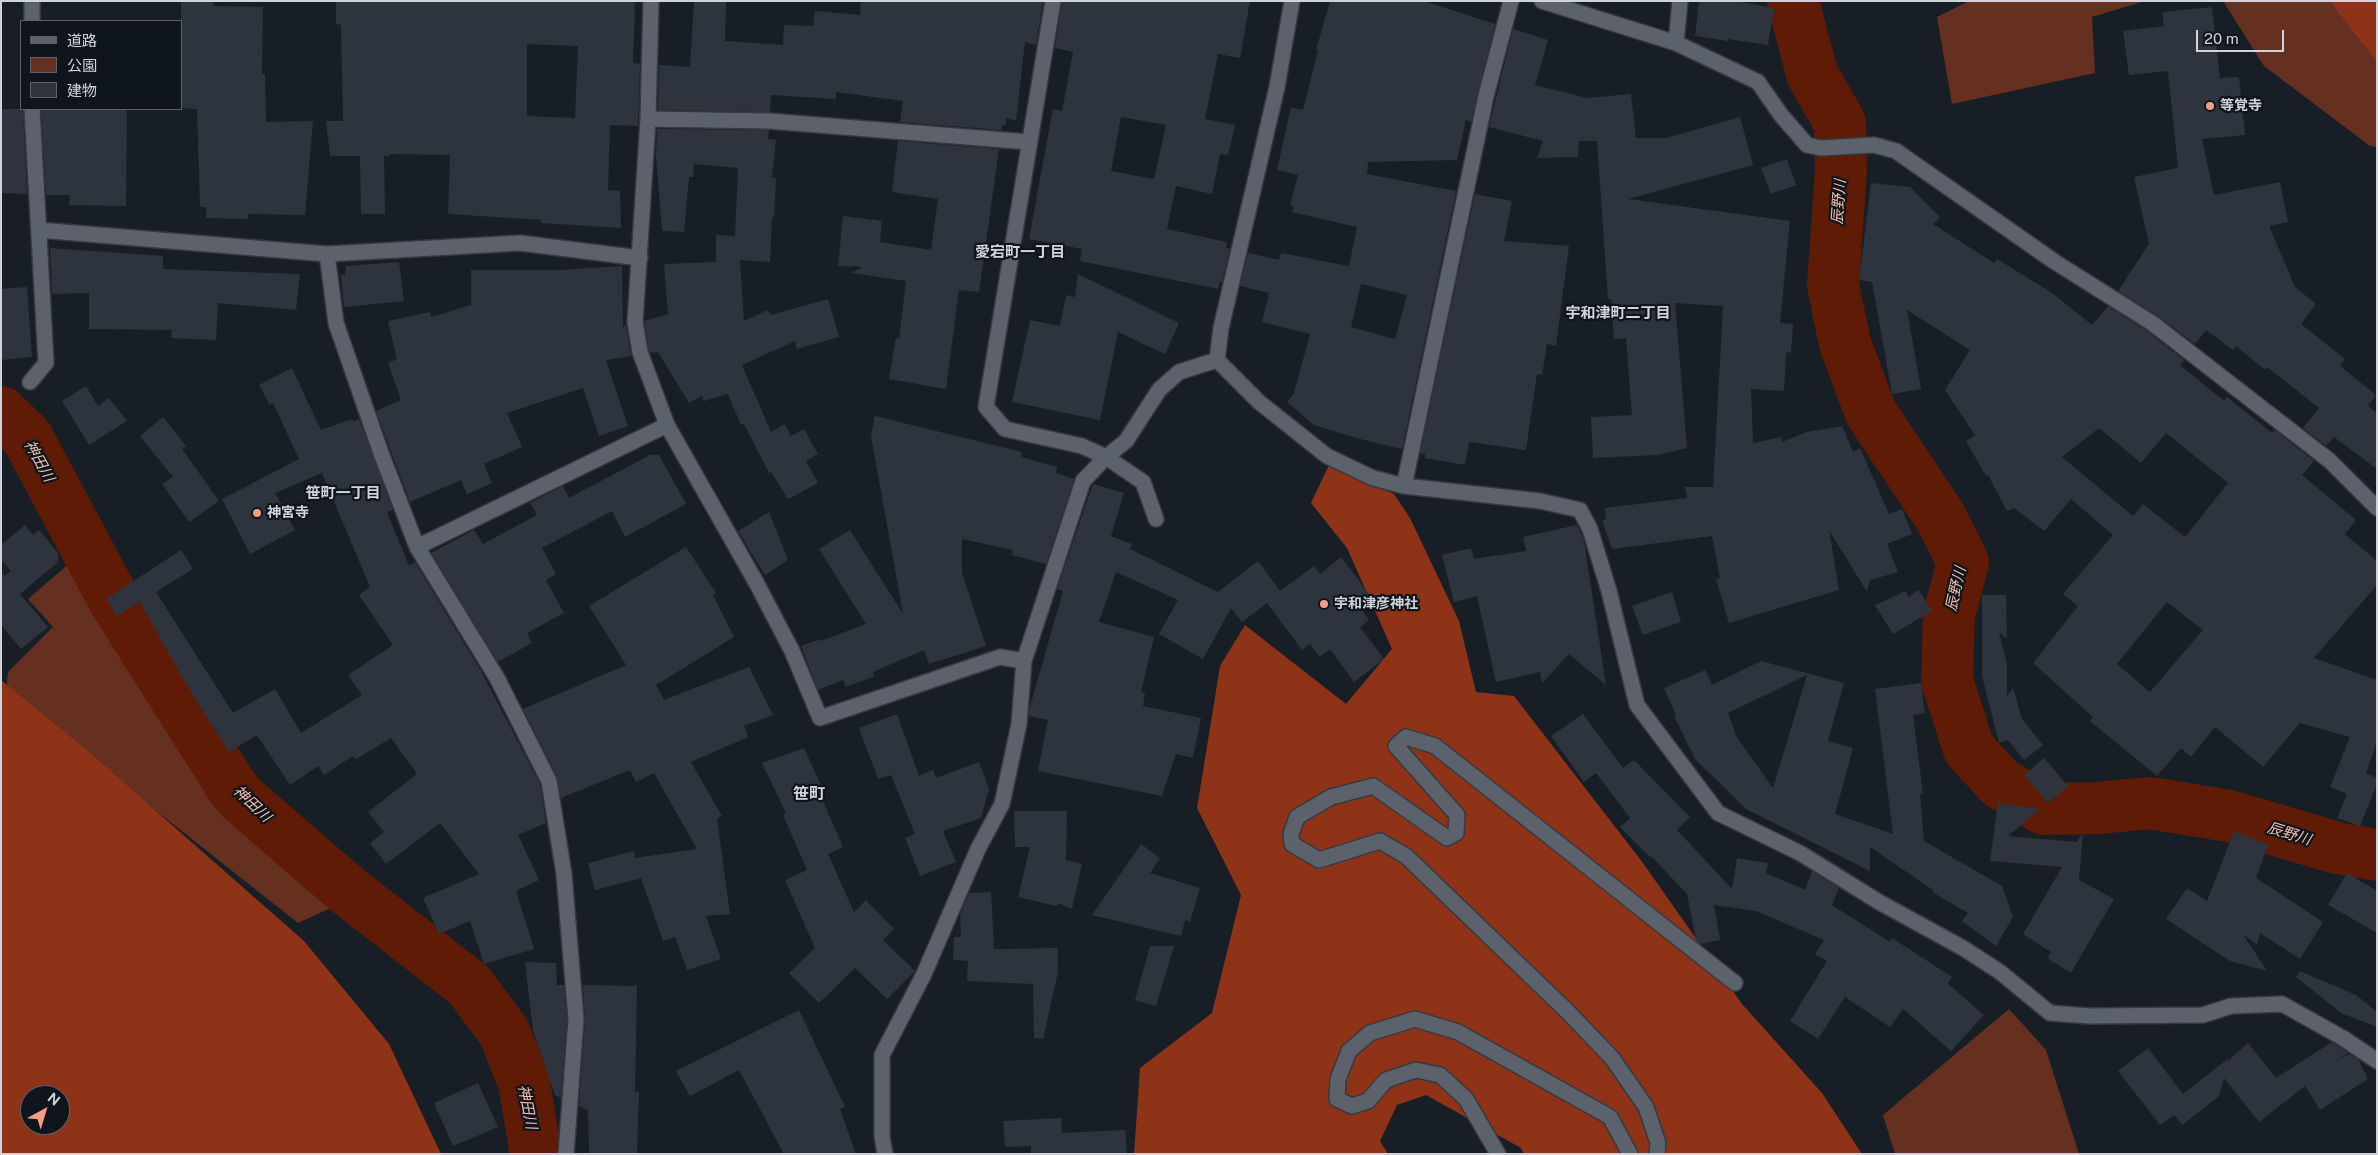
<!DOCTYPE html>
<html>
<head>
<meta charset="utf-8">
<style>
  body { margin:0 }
  #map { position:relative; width:2378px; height:1155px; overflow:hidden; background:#181e26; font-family:"Public Sans","Noto Sans JP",sans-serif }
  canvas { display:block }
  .frame { position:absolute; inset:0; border:2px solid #d0d4da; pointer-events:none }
  .legend { position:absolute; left:20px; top:20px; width:162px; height:90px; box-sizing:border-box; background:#0f151c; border:1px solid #5c6168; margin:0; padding:6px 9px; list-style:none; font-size:15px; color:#d0d4da }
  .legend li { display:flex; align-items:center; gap:10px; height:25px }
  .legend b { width:25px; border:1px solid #5c6168 }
  .north { position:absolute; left:20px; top:1085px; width:50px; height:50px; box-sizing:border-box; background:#0f151c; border:1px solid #5c6168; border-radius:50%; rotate:39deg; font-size:14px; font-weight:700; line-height:20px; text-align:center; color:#d0d4da }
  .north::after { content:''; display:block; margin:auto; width:18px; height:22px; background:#f49e86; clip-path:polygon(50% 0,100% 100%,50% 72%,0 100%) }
  .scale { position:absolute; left:2196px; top:30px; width:88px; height:22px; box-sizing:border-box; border:2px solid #d0d4da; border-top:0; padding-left:6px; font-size:15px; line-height:18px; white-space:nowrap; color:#d0d4da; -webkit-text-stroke:4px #0f151c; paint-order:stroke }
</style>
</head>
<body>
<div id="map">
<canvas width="2378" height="1155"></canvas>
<div class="frame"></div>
<ul class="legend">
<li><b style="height:6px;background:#5b626c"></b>道路</li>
<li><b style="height:14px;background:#663021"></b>公園</li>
<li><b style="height:14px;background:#2e343d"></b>建物</li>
</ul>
<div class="north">N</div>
<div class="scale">20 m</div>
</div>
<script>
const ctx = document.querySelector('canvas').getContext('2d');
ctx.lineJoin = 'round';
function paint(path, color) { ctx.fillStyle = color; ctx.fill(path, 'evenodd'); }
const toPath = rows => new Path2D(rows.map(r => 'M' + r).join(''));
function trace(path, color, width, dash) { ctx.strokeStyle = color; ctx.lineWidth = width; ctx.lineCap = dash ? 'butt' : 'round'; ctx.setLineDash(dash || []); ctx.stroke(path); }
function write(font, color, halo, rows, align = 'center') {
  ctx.font = font + ' "Public Sans","Noto Sans JP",sans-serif'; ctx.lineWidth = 4.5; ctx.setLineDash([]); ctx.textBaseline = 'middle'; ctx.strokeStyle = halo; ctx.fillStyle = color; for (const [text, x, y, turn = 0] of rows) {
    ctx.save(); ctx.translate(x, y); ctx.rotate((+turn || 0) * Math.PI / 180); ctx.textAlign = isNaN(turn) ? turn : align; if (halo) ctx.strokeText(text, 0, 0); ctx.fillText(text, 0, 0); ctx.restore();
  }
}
const green = toPath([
  [1969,1,2145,1,2092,17,2095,73,1952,104,1937,17],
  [2223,1,2340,1,2377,46,2377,147,2370,146,2264,66],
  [71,562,181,750,335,906,298,923,6,692,8,672,53,627,28,599],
  [2009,1009,2046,1050,2079,1154,1895,1154,1883,1115]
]);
const forest = toPath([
  [2330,1,2377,1,2377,62],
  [1329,465,1394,494,1410,518,1459,621,1476,692,1514,696,1643,863,1742,1004,1822,1093,1862,1154,1524,1154,1521,1148,1426,1095,1397,1105,1380,1141,1388,1154,1134,1154,1140,1068,1212,1013,1241,895,1197,808,1220,666,1245,625,1346,704,1392,649,1347,548,1311,503],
  [1,680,89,752,304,941,389,1044,441,1154,1,1154],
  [30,1095,60,1095,60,1125,30,1125]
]);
const river = toPath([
  [1793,1,1812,74,1840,123,1841,170,1833,285,1845,344,1871,413,1941,518,1963,562,1949,615,1947,681,1969,749,2000,783,2044,809,2098,808,2150,803,2229,816,2337,848,2377,855],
  [1,412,27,437,114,600,232,787,242,799,346,889,469,985,504,1032,524,1083,536,1154]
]);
const building = toPath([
  [181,1,213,1,213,6,263,7,262,74,265,74,266,122,313,121,305,215,248,214,248,219,206,218,206,207,200,207,197,109,181,108],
  [336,1,635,1,633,63,640,64,638,126,610,125,608,190,620,191,621,228,541,223,541,220,448,214,450,155,390,154,390,156,384,156,385,214,361,214,360,156,330,156,326,121,343,121,341,25,336,24],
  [527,44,578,46,575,118,527,116],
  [694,1,726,1,725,41,783,45,784,25,813,26,815,11,860,15,861,1,1043,1,1036,45,1025,42,1016,121,1006,118,1005,126,1002,125,1001,130,900,122,903,101,836,92,836,99,771,95,770,112,658,110,659,65,690,67],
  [1062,1,1250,1,1240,58,1218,54,1205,119,1235,125,1228,155,1220,154,1212,194,1176,186,1167,229,1227,242,1226,248,1230,249,1222,282,1220,281,1218,289,1080,261,1082,249,1029,239,1053,109,1062,111,1073,52,1055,48],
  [1121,117,1166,125,1154,179,1111,171],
  [1330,1,1424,1,1495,24,1471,122,1466,120,1457,160,1368,162,1367,174,1456,191,1402,449,1360,439,1314,425,1287,402,1294,393,1310,334,1262,322,1269,293,1240,286,1248,253,1279,260,1281,253,1349,266,1357,227,1292,212,1294,206,1290,205,1298,175,1277,170,1291,107,1303,110,1318,50,1316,50],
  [1361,284,1407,295,1395,339,1351,327],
  [1699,1,1734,1,1774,8,1768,45,1728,39,1728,41,1695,36],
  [2212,7,2220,78,2239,77,2245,135,2202,139,2214,195,2280,182,2288,222,2269,226,2295,287,2316,304,2301,324,2345,359,2340,366,2376,395,2368,406,2377,413,2377,469,2334,437,2326,446,2303,428,2319,408,2267,367,2265,370,2236,346,2233,350,2206,330,2195,344,2158,316,2118,291,2149,244,2134,177,2178,168,2168,71,2129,75,2123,31,2164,26,2162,12],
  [1513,29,1548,40,1535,85,1587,98,1631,94,1636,138,1666,138,1740,117,1753,165,1628,199,1790,221,1780,323,1793,324,1791,353,1786,352,1784,391,1751,389,1753,443,1782,437,1782,442,1807,432,1842,426,1853,452,1860,448,1889,514,1902,509,1912,534,1887,544,1898,572,1870,580,1867,592,1829,530,1839,590,1729,623,1716,579,1720,578,1712,536,1612,549,1602,520,1606,519,1605,508,1687,498,1685,487,1713,487,1723,306,1675,303,1687,448,1658,455,1593,458,1591,417,1632,415,1626,338,1614,339,1611,299,1608,299,1597,141,1579,141,1578,157,1537,158,1543,141,1489,127],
  [1,109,23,109,27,194,1,193],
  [41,109,127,109,126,206,69,205,70,195,46,195],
  [657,129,769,130,768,139,776,140,772,178,776,178,774,217,772,217,770,262,740,260,744,321,768,310,771,315,828,299,839,337,797,349,795,341,742,365,771,432,785,424,791,436,804,429,818,454,806,461,818,483,788,499,771,472,769,473,744,424,741,425,728,394,704,401,702,396,689,403,658,352,650,353,649,350,644,321,668,314,664,264,716,262,716,235,735,236,738,168,694,164,693,177,689,177,684,232,662,231,656,156],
  [898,141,999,149,979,292,959,290,946,389,889,379,896,338,899,339,906,281,851,273,863,267,838,266,843,216,882,221,880,242,931,250,938,199,892,192],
  [1787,159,1796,185,1771,194,1761,168],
  [1871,183,1910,187,1940,217,1933,224,1994,263,1997,259,2052,293,2092,325,2108,306,2147,331,2184,360,2180,365,2224,401,2227,397,2272,433,2275,430,2314,461,2302,475,2356,520,2345,534,2377,561,2377,585,2314,658,2377,680,2377,741,2366,773,2377,778,2377,784,2360,826,2337,818,2347,794,2330,787,2350,737,2300,723,2263,767,2215,727,2191,757,2181,748,2157,776,2090,721,2093,717,2033,663,2078,606,2063,594,2113,535,2071,499,2044,531,2014,508,2007,511,1988,475,1986,476,1966,441,1975,435,1945,390,1970,350,1907,310,1921,389,1892,394,1872,282,1859,280],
  [2099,428,2141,463,2166,433,2228,483,2185,537,2143,504,2133,516,2062,457],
  [2167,602,2203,630,2150,692,2117,664],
  [1475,194,1512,201,1504,241,1569,246,1556,346,1547,344,1542,375,1537,374,1526,450,1469,442,1465,465,1425,458,1425,454,1420,453],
  [50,248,163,256,163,269,300,274,296,310,218,303,216,340,171,338,172,330,89,329,89,293,52,294],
  [399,262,404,301,344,307,341,275,345,275,346,266],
  [622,266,623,327,626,326,631,356,606,360,628,426,599,436,583,388,507,413,522,447,484,464,492,483,467,494,461,480,410,502,376,411,401,400,388,363,397,359,388,321,430,312,431,317,471,305,471,270,562,270],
  [1078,274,1179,323,1165,354,1118,332,1100,420,1012,402,1030,320,1060,326,1066,295,1075,297],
  [27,287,32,357,1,360,1,289],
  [292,368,321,430,352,419,353,422,359,419,393,510,387,512,409,566,415,562,481,671,540,784,546,823,518,835,539,880,516,891,534,949,484,964,470,921,439,934,423,898,479,874,440,823,386,864,370,843,384,832,368,812,417,774,391,738,356,759,353,756,324,775,318,766,290,785,257,735,229,752,186,684,140,602,117,616,106,599,181,550,193,569,156,592,233,713,275,689,301,733,362,695,348,675,393,645,359,595,370,587,322,473,275,493,295,530,250,554,222,499,299,459,273,403,270,405,259,385],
  [86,386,98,406,109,398,127,421,89,445,62,401],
  [875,416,1022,452,1021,457,1057,467,1056,473,1074,479,1046,564,1012,555,1013,550,962,539,962,573,986,646,929,664,924,650,873,672,875,676,846,687,843,680,818,690,801,646,820,639,821,641,866,624,819,549,850,530,903,614,871,436],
  [163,417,186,446,182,449,219,501,189,522,162,484,173,477,140,436],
  [650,455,659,455,686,504,625,537,612,511,542,548,556,574,546,580,564,613,527,633,532,643,498,662,431,553,474,530,483,544,537,515,530,503,563,486,569,498],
  [1093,484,1124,493,1111,536,1132,544,1130,549,1218,592,1258,561,1280,591,1314,566,1320,574,1341,557,1372,598,1360,607,1369,620,1360,627,1384,659,1354,682,1330,649,1320,657,1310,644,1302,650,1267,603,1242,622,1231,608,1203,659,1159,634,1178,600,1116,572,1099,622,1154,637,1141,692,1145,693,1143,706,1201,718,1193,758,1176,754,1162,796,1038,771,1048,720,1029,716,1029,710,1063,591,1057,589],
  [769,512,788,560,765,575,738,531],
  [25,525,33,535,39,530,58,553,58,562,20,594,48,627,21,649,1,625,1,571,5,576,11,571,1,559,1,545],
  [1577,525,1584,541,1606,685,1569,654,1542,683,1540,672,1496,682,1477,596,1454,602,1442,555,1471,548,1474,559,1526,551,1523,537],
  [686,547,716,593,713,595,734,637,656,685,664,700,749,667,773,715,744,726,748,737,691,762,722,816,717,819,730,914,706,916,721,959,687,970,675,937,663,941,641,878,595,890,588,863,634,851,635,858,697,849,654,773,636,782,630,770,561,798,557,777,523,709,626,665,589,606],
  [1919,590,1932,611,1893,634,1875,605,1906,591,1908,597],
  [1672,592,1681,622,1643,635,1632,606],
  [1982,595,2006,595,2007,639,1999,632,2007,664,2007,696,2013,688,2022,719,2043,745,2024,760,2008,740,1999,743,1982,676],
  [1761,661,1844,683,1828,741,1853,748,1835,814,1893,834,1875,689,1921,683,1925,713,1913,715,1923,794,1920,794,1924,841,2002,886,2013,917,1996,946,1962,921,1968,913,1932,892,1933,890,1870,847,1870,871,1746,809,1695,759,1674,716,1676,715,1664,688,1705,670,1712,685],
  [1807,675,1773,788,1736,736,1728,713],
  [897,714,919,776,933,770,936,778,979,762,989,789,981,818,943,831,956,862,920,876,905,838,915,834,891,775,878,779,859,728],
  [1583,714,1623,768,1634,760,1690,817,1677,830,1732,889,1737,858,1768,863,1766,873,1805,890,1812,871,1839,888,1832,905,1890,942,1892,938,1952,977,1948,984,1984,1015,1951,1051,1903,1009,1890,1027,1845,997,1818,1039,1790,1021,1827,961,1815,954,1824,940,1756,911,1714,905,1720,940,1700,944,1696,940,1687,894,1651,856,1650,857,1620,827,1630,818,1596,773,1584,782,1551,736],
  [804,748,823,790,819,792,843,847,828,854,854,912,866,900,894,929,883,940,915,971,887,999,855,968,819,1003,789,973,815,948,785,880,807,870,783,815,786,813,762,763],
  [2044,758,2068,786,2048,803,2024,775],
  [1998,803,2040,809,2008,836,2077,842,2083,832,2079,880,2114,899,2071,973,2047,958,2051,952,2023,934,2062,867,1990,861],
  [1014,811,1067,811,1066,860,1082,864,1072,909,1057,903,1057,906,1018,897,1030,847,1015,847],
  [2234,831,2268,845,2256,878,2323,922,2300,959,2260,933,2257,945,2243,934,2267,971,2230,961,2166,919,2187,888,2207,901],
  [1141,844,1160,858,1150,873,1200,888,1190,922,1185,920,1181,936,1092,915],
  [2347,873,2377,891,2377,933,2328,905],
  [991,892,994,949,1058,948,1058,972,1043,1039,1034,1038,1033,984,967,981,968,961,953,960,954,937,961,937,960,915,969,893],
  [1150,946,1174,946,1156,1006,1135,1000],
  [525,962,556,963,557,985,564,985,567,1019,561,1098,555,1095,533,1031],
  [2300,971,2356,995,2377,1012,2377,1027,2341,1013,2296,977],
  [583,985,637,986,635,1093,639,1091,637,1154,589,1154,588,1110,579,1106,585,1020],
  [799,1010,845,1107,840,1109,856,1154,784,1154,739,1070,690,1096,676,1071],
  [2332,1042,2348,1053,2337,1061,2349,1054,2358,1059,2368,1079,2320,1110,2305,1086,2259,1122,2224,1078,2219,1096,2182,1125,2174,1115,2160,1125,2118,1071,2148,1048,2183,1094,2229,1058,2228,1061,2248,1043,2276,1078],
  [478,1083,498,1127,453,1146,434,1103],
  [1061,1118,1062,1133,1125,1130,1127,1154,1031,1154,1031,1146,1005,1147,1003,1121]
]);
const street = toPath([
  [32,1,32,21],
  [651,1,648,119,635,322,640,352,667,425,757,584,792,651,820,718,1000,657,1024,661],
  [1053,1,986,407,1005,429,1082,446,1106,457,1143,482,1156,519],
  [1542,1,1676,43,1758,82,1781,115,1807,145,1821,148,1874,145,1896,151,2055,262,2152,323,2330,461,2377,508],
  [1676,43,1680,1],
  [648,119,769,121,1029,142],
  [39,230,327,254,520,243,640,258],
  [327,254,336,323,381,453,417,547,497,678,549,781,564,874,576,1019,566,1154],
  [1217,360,1259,402,1327,456,1373,478,1404,486,1540,501,1580,510,1590,529,1609,591,1637,705,1718,813,1800,853,1879,902,1963,948,2000,972,2050,1013,2089,1016,2203,1015,2231,1006,2282,1004,2343,1038,2377,1061],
  [30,382,46,363,32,109],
  [1404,486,1486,96,1511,1],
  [417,547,667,425],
  [885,1154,882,1136,882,1055,924,974,978,849,1002,804,1019,724,1024,661,1083,481,1106,457,1126,441,1159,390,1179,372,1217,360,1221,328,1277,87,1292,1],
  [1498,1154,1466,1099,1440,1075,1416,1070,1386,1080,1368,1101,1352,1106,1337,1099,1338,1079,1349,1051,1370,1033,1415,1019,1458,1032,1610,1117,1630,1154],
  [1657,1154,1658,1143,1646,1107,1612,1058,1568,1012,1406,856,1380,841,1319,860,1292,844,1291,834,1297,817,1331,797,1373,786,1447,838,1456,833,1457,815,1396,746,1406,737,1435,746,1735,983]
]);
const markers = [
  [2210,106,5,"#f49e86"],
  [257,513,5,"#f49e86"],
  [1324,604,5,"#f49e86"]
];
const poiNames = [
  ["等覚寺",2220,106],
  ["神宮寺",267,513],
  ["宇和津彦神社",1334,604]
];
const waterNames = [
  ["辰野川",1839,202,-86],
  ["神田川",39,461,61],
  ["辰野川",1956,589,-77],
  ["神田川",252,804,43],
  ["辰野川",2289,834,17],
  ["神田川",527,1107,79]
];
const neighbourhoodNames = [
  ["愛宕町一丁目",1020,252],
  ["宇和津町二丁目",1618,313],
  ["笹町一丁目",343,493]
];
const quarterNames = [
  ["笹町",809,794]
];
paint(green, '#663021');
paint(forest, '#8e3318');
trace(river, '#5f1b06', 52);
paint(building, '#2e343d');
trace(street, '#353940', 18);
trace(street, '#5b626c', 15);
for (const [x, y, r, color] of markers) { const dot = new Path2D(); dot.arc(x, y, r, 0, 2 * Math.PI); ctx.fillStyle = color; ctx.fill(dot); trace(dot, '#0f151c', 2); }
write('bold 14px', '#d0d4da', '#0f151c', poiNames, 'left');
write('italic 15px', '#f2beaf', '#0f151c', waterNames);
write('bold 15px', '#d0d4da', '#0f151c', neighbourhoodNames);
write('bold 16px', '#d0d4da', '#0f151c', quarterNames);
</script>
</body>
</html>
